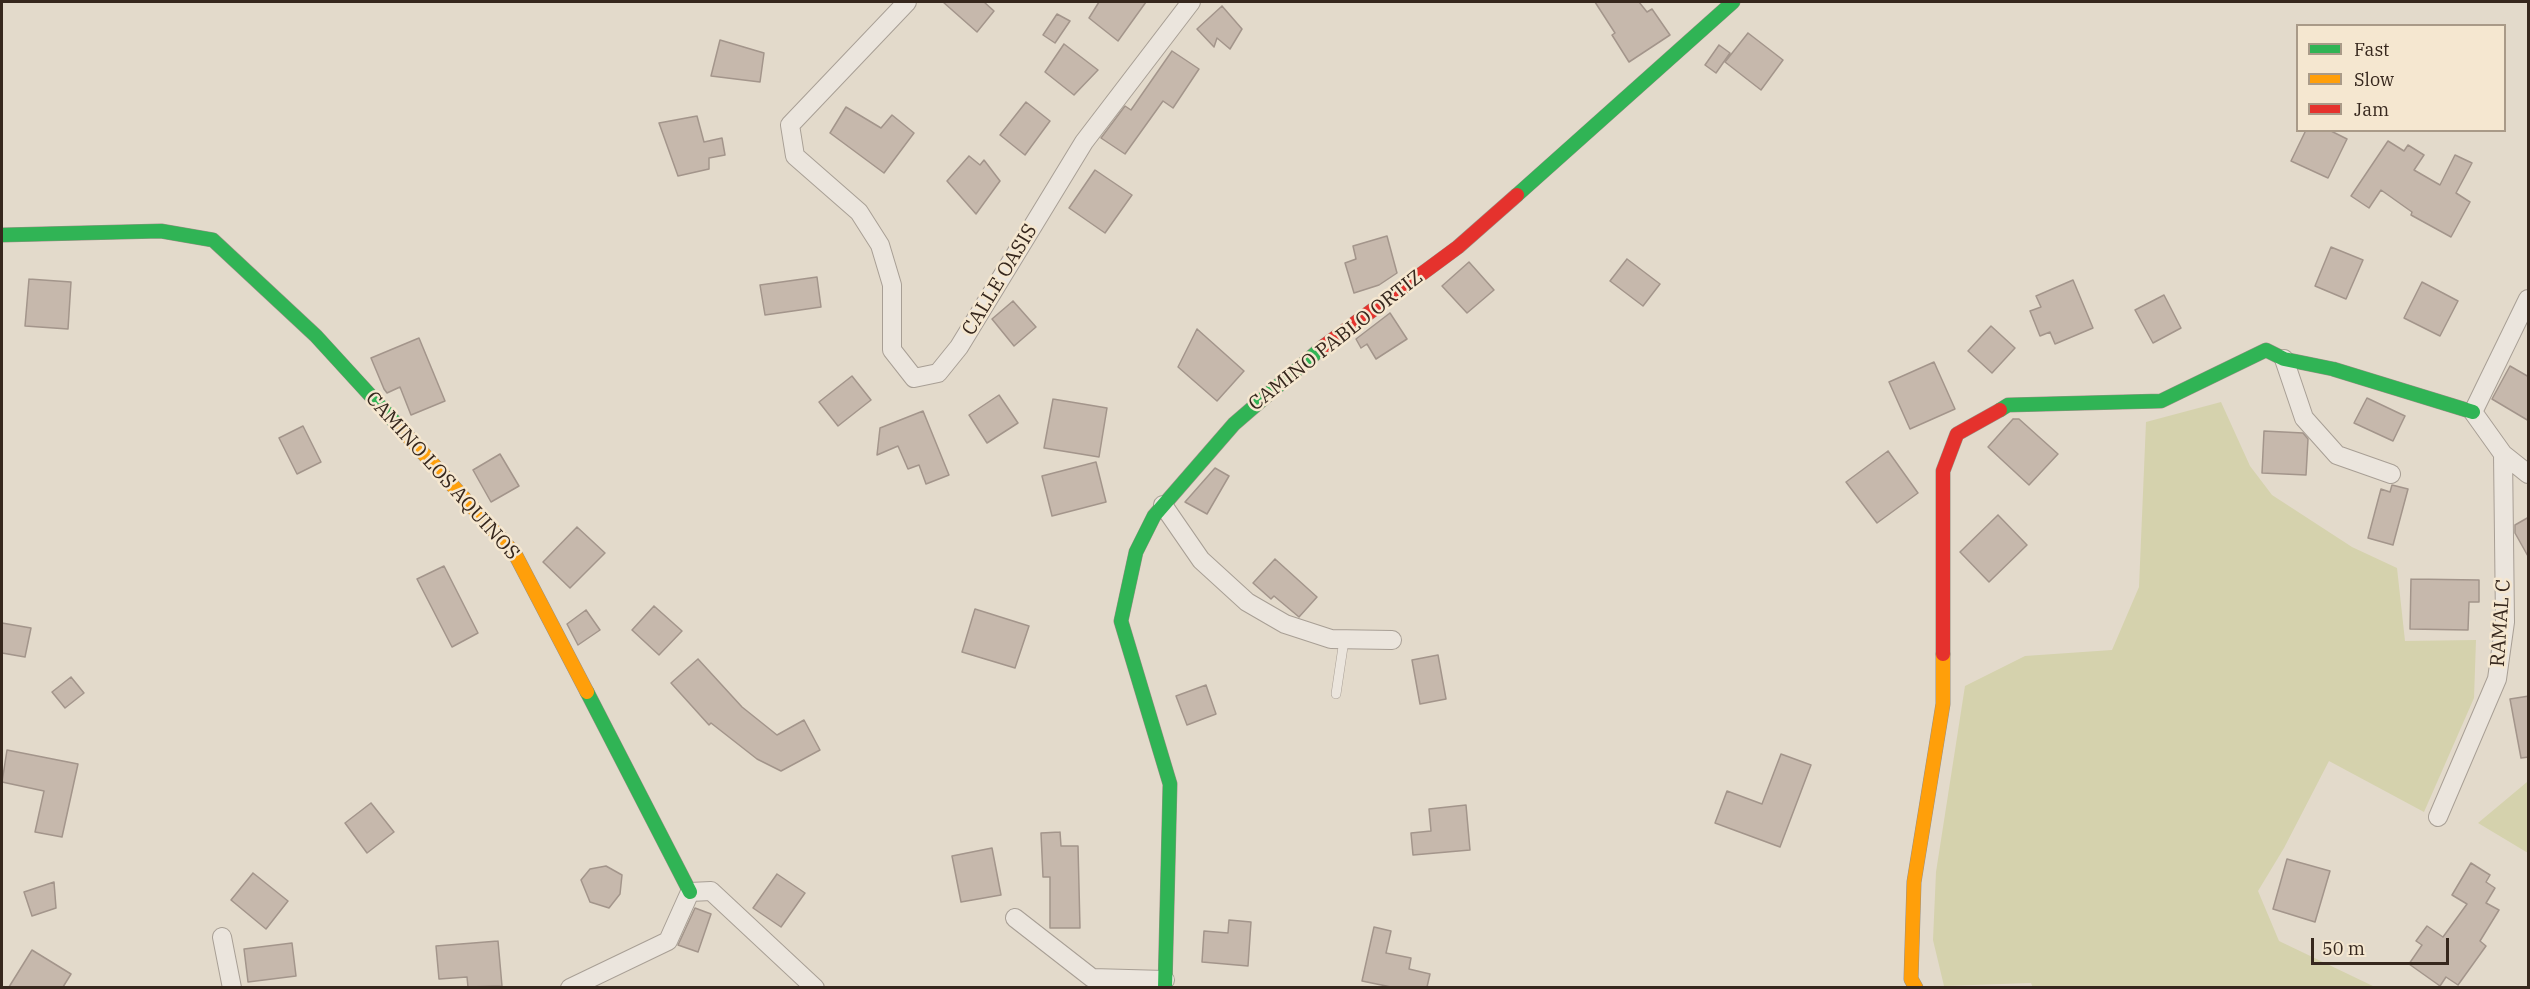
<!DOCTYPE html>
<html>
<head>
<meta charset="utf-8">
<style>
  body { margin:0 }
  #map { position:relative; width:2530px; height:989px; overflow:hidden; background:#e3dacb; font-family:"IBM Plex Serif",serif }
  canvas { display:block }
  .frame { position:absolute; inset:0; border:3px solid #36271d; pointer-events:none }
  .legend { position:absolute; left:2296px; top:24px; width:210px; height:108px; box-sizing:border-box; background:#f5e7d0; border:2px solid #a99a88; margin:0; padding:8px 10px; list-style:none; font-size:18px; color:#36271d }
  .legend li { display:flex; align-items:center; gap:12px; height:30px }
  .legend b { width:30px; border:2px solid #a99a88 }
  .scale { position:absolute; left:2311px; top:938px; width:138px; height:27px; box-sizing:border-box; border:3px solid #36271d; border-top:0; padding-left:8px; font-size:18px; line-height:21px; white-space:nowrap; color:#36271d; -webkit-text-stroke:4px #f5e7d0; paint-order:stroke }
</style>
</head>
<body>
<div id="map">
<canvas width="2530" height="989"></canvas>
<div class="frame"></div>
<ul class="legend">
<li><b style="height:8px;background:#30b455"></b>Fast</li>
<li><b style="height:8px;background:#ff9f0a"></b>Slow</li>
<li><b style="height:8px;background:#e5322d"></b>Jam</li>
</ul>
<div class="scale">50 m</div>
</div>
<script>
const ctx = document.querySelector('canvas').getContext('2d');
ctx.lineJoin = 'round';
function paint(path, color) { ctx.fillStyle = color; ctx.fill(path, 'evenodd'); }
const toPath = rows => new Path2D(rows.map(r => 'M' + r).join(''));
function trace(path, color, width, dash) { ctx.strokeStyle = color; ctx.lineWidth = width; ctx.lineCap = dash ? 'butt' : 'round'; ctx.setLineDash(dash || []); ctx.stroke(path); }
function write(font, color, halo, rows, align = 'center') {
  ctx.font = font + ' "IBM Plex Serif",serif'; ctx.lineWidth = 5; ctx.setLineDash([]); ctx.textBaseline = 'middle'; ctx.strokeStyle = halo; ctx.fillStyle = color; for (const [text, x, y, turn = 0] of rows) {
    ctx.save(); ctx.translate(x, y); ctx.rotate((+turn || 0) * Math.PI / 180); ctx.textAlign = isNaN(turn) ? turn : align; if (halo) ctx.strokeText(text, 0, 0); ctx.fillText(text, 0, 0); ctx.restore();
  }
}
const green = toPath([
  [2221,402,2250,466,2272,495,2352,547,2397,568,2405,641,2476,640,2474,698,2424,812,2329,761,2284,848,2258,891,2279,941,2375,987,2033,988,2031,983,1944,986,1933,940,1936,872,1965,686,2025,656,2112,650,2139,587,2146,422],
  [2527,782,2528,782,2528,853,2478,823]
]);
const building = toPath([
  [943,2,984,2,994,11,977,32,943,2],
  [1099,2,1146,2,1118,41,1089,18,1099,2],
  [1595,2,1639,2,1647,12,1652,9,1670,35,1629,62,1612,35,1615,33,1595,2],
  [1222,6,1242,29,1230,49,1217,38,1214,47,1197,29,1222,6],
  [1057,14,1070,21,1055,43,1043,35,1057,14],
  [1748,33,1783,60,1761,90,1725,62,1748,33],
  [720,40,764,53,760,82,711,76,720,40],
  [1064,44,1098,70,1074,95,1045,72,1064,44],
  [1719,45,1730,53,1716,73,1705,65,1719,45],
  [1172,51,1199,69,1173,108,1163,101,1125,154,1101,138,1125,106,1131,110,1172,51],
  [1026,102,1050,121,1025,155,1000,135,1026,102],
  [846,107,881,128,892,115,914,133,884,173,830,133,846,107],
  [697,116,704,142,722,138,725,155,709,158,709,169,678,176,659,123,697,116],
  [2306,130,2329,130,2347,139,2328,178,2291,161,2306,130],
  [2388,141,2404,151,2408,145,2424,155,2414,170,2440,185,2455,155,2472,163,2456,193,2470,202,2451,237,2411,215,2412,212,2381,190,2369,208,2351,196,2388,141],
  [969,156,980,165,984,160,1000,181,976,214,947,181,969,156],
  [1095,170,1132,195,1105,233,1069,208,1095,170],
  [1387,236,1397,273,1379,285,1354,293,1345,263,1356,259,1353,246,1387,236],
  [2331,247,2363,260,2346,299,2315,286,2331,247],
  [1627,259,1660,284,1643,306,1610,281,1627,259],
  [1469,262,1494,290,1467,313,1442,286,1469,262],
  [817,277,821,307,765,315,760,285,817,277],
  [29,279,71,282,68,329,25,326,29,279],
  [2073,280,2093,328,2055,344,2050,332,2040,336,2030,311,2041,307,2036,296,2073,280],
  [2422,282,2458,301,2440,336,2404,318,2422,282],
  [2164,295,2181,328,2153,343,2135,310,2164,295],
  [1013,301,1036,327,1014,346,992,319,1013,301],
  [1390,313,1407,339,1376,359,1367,344,1361,348,1356,339,1390,313],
  [1991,326,2015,348,1992,373,1968,351,1991,326],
  [1197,329,1244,371,1217,401,1178,367,1197,329],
  [419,338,445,401,411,415,400,387,387,393,384,389,371,358,419,338],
  [1934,362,1955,409,1910,429,1889,382,1934,362],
  [2510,366,2529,377,2529,421,2492,399,2510,366],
  [852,376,871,400,838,426,819,402,852,376],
  [999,395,1018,423,987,443,969,415,999,395],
  [2367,398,2405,416,2393,441,2354,423,2367,398],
  [1053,399,1107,408,1099,457,1044,448,1053,399],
  [923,411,949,475,926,484,919,465,908,469,898,446,877,455,880,428,923,411],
  [2013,419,2019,419,2058,454,2029,485,1988,447,2013,419],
  [303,426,321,462,297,474,279,438,303,426],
  [2264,431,2303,433,2308,439,2306,475,2262,473,2264,431],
  [1888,451,1918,493,1877,523,1846,482,1888,451],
  [500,454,519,486,491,502,473,470,500,454],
  [1096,462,1106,502,1052,516,1042,476,1096,462],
  [1215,468,1229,476,1207,514,1185,502,1215,468],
  [2392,485,2408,489,2393,545,2368,538,2381,489,2390,492,2392,485],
  [1998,515,2027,545,1989,582,1960,552,1998,515],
  [2529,517,2529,558,2515,533,2515,525,2529,517],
  [577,527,605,553,570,588,543,562,577,527],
  [1275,559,1317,597,1299,617,1274,596,1271,599,1253,583,1275,559],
  [444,566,478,633,452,647,417,579,444,566],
  [2411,579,2479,580,2479,602,2469,602,2468,630,2410,629,2411,579],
  [654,606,682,631,659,655,632,630,654,606],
  [975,609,1029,626,1015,668,962,652,975,609],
  [586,610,600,630,578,645,567,624,586,610],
  [2,623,31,628,25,657,2,653,2,623],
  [1438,655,1446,699,1420,704,1412,660,1438,655],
  [698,659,742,707,777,735,804,720,820,750,781,771,757,759,711,723,709,725,671,683,698,659],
  [71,677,84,693,65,708,52,692,71,677],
  [1206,685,1216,714,1187,725,1176,696,1206,685],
  [2529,696,2529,757,2521,758,2510,699,2529,696],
  [7,750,78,764,62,837,35,832,44,791,2,782,7,750],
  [1781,754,1811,765,1780,847,1715,823,1727,791,1762,804,1781,754],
  [371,803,394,832,367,853,345,823,371,803],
  [1466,805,1470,850,1413,855,1411,833,1431,831,1429,809,1466,805],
  [1060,832,1061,846,1078,846,1080,928,1050,928,1050,877,1043,877,1041,833,1060,832],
  [992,848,1001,895,961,902,952,856,992,848],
  [2287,859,2330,871,2315,922,2273,909,2287,859],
  [2471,863,2490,875,2486,882,2495,888,2486,903,2499,910,2480,941,2486,946,2458,985,2446,977,2440,986,2409,964,2422,945,2416,941,2427,926,2443,937,2467,904,2452,895,2471,863],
  [606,866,622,875,620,894,609,908,590,902,581,880,590,869,606,866],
  [253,873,288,901,266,929,231,900,253,873],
  [777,874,805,893,781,927,753,908,777,874],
  [54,882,56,908,32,916,24,892,54,882],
  [695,908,711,914,698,952,678,945,695,908],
  [1229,920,1251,922,1248,966,1202,962,1204,931,1228,933,1229,920],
  [1374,927,1391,931,1386,953,1411,958,1409,969,1430,974,1427,987,1391,987,1362,981,1374,927],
  [498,941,502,986,468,987,467,977,439,979,436,946,498,941],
  [292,943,296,976,248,982,244,949,292,943],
  [32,950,71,974,63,987,9,987,32,950]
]);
const lane = toPath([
  [1336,694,1344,640]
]);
const street = toPath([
  [907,2,790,125,795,156,859,212,880,245,892,285,892,350,914,378,938,373,959,347,1084,142,1191,2],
  [2528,299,2473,412,2503,454,2528,474],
  [2284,359,2304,418,2337,455,2391,474],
  [1163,505,1201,560,1247,602,1285,624,1331,639,1392,640],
  [2438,817,2497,679,2505,622,2503,454],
  [1015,918,1092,978,1165,980],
  [222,937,232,988],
  [570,988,668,941,690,892,711,891,815,988]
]);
const fast = toPath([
  [1517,195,1733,2],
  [2,235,161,231,213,240,316,336,402,430],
  [2000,410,2008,405,2161,401,2266,350,2284,359,2333,369,2473,412],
  [587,692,690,892],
  [1165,988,1170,784,1121,621,1136,552,1154,516,1234,424,1324,346]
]);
const slow = toPath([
  [402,430,515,554,587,692],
  [1916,988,1911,979,1914,882,1943,704,1943,654]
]);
const jam = toPath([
  [1324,346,1458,247,1517,195],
  [1943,654,1943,471,1957,434,2000,410]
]);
const streetNames = [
  ["CALLE OASIS",1000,280,-59],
  ["CAMINO PABLO ORTIZ",1336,341,-38],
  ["CAMINO LOS AQUINOS",442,476,48],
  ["RAMAL C",2501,623,-86]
];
paint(green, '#d5d2ad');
paint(building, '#c6b8ac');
trace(building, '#a3958b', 1.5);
trace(lane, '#a89f95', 10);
trace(street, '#a89f95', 20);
trace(fast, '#988f84', 15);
trace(slow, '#988f84', 15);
trace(jam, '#988f84', 15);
trace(lane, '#ebe5dd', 9);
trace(street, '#ebe5dd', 18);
trace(fast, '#30b455', 14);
trace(slow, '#ff9f0a', 14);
trace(jam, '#e5322d', 14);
write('20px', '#36271d', '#f5e7d0', streetNames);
</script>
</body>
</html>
